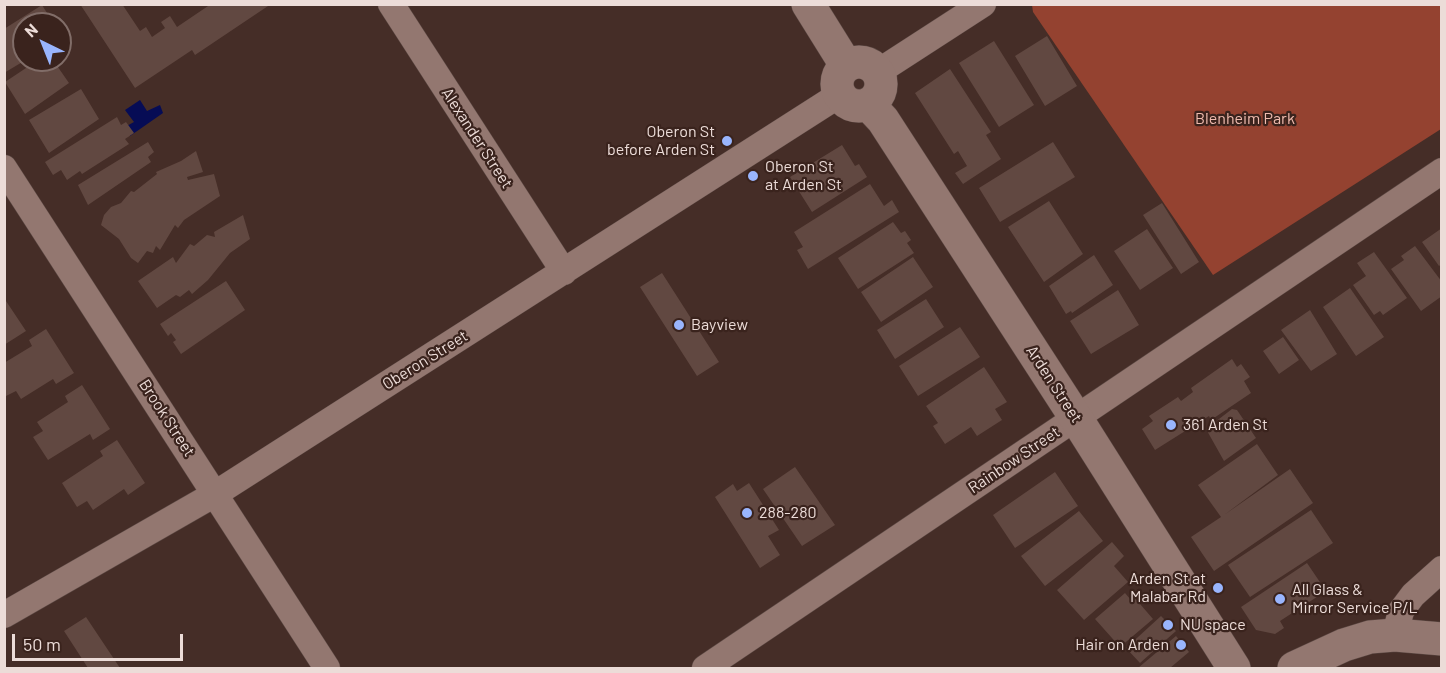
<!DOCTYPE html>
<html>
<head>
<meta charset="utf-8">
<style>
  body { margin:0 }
  #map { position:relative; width:1446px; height:673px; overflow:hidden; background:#452d27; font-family:Barlow,sans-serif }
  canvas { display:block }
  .frame { position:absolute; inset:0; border:6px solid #ecdcd8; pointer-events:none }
  .north { position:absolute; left:12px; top:12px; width:60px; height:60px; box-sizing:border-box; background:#3a231d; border:2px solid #816d68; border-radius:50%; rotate:317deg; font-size:16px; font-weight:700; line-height:24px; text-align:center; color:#ecdcd8 }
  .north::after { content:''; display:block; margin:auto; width:21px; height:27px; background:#99b5fd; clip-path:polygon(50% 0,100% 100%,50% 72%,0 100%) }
  .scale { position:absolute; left:12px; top:634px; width:171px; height:27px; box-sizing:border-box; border:3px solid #ecdcd8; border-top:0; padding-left:8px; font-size:18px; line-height:21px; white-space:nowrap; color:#ecdcd8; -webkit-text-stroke:4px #3a231d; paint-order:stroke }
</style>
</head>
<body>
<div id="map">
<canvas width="1446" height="673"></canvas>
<div class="frame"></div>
<div class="north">N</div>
<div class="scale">50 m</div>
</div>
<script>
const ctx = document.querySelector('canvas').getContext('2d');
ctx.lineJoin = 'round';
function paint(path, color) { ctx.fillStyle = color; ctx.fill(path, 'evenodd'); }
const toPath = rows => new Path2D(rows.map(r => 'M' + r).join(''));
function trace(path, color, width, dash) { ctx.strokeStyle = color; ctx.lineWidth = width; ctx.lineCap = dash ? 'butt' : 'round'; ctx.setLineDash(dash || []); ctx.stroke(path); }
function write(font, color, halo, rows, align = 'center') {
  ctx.font = font + ' Barlow,sans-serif'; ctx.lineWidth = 4.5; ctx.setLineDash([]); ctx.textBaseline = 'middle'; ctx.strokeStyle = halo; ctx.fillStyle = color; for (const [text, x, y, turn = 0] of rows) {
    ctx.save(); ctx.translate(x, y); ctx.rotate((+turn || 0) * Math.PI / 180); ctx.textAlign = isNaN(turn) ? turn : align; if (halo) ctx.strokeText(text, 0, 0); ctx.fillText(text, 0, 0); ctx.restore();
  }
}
const green = toPath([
  [1032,5,1441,5,1441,129,1213,275,1033,12]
]);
const water = toPath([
  [140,100,147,111,160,105,163,113,130,136,125,127,134,122,125,110]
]);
const building = toPath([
  [80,4,122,4,140,31,146,27,152,37,165,28,161,22,170,16,177,27,211,4,271,4,195,55,192,50,135,88],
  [42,5,54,24,24,24,24,61,4,73,4,29],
  [1047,36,1077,86,1045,106,1015,56],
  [994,41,1034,105,999,127,959,63],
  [38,60,53,60,69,83,25,114,5,82],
  [950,69,991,132,986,135,1001,159,963,184,955,173,967,166,958,151,954,154,915,93],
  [81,89,99,119,49,153,29,120],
  [117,117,121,125,126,122,134,133,125,139,129,144,82,174,80,171,67,180,61,170,53,175,45,162],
  [148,142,154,152,148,157,151,162,88,205,78,185],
  [1053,142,1075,177,1000,222,979,188],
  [842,145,855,166,859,164,867,177,812,212,790,177],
  [196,151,203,172,187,177,188,180,214,174,220,196,184,220,178,228,175,225,160,250,156,246,153,253,147,251,138,263,131,258,119,239,101,225,104,215,111,207,121,203,131,191,134,192,157,174,156,172,181,161],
  [870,184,884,206,892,200,899,212,808,269,797,250,803,247,794,232],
  [1049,201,1083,254,1044,282,1008,227],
  [1162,203,1199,262,1181,274,1143,215],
  [243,215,250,239,230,253,208,280,192,294,189,290,180,297,176,295,157,308,138,281,173,257,176,263,190,244,194,246,207,235,215,237,214,232],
  [893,222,901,233,905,231,911,240,907,243,914,253,858,289,838,258],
  [1442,228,1442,264,1439,266,1422,242],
  [1147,229,1173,268,1140,290,1114,251],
  [1415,246,1442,282,1442,296,1421,311,1391,269,1404,260,1401,256],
  [1374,252,1407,298,1383,315,1380,311,1374,315,1353,285,1366,276,1357,263],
  [1094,255,1113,285,1072,313,1071,311,1066,314,1049,286],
  [913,257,933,287,881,322,861,292],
  [662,273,719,362,697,376,640,287],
  [226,281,245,310,181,354,173,342,176,340,171,333,168,336,160,324],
  [1350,288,1384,337,1356,356,1323,307],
  [1118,290,1139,325,1091,354,1070,321],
  [4,298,26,331,4,345],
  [926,299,944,327,895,359,877,330],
  [1310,310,1337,354,1311,371,1281,330],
  [960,327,980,357,918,396,899,366],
  [46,329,74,373,56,384,53,379,21,399,16,391,6,396,4,363,32,346,29,340],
  [1283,337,1299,360,1279,374,1263,351],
  [1232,359,1237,367,1241,364,1250,377,1244,381,1251,393,1211,420,1209,416,1155,450,1142,429,1153,421,1149,416,1178,397,1181,401,1193,392,1191,388],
  [984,367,1007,402,995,409,1002,420,977,436,971,427,945,444,933,426,938,423,926,406],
  [82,385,110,429,93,440,90,434,48,460,33,437,43,431,37,422,68,402,65,396],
  [1232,409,1237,410,1256,438,1224,461,1206,429],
  [117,440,145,483,128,495,124,489,93,510,87,501,77,507,62,483,103,456,100,451],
  [1257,444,1278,475,1224,515,1290,469,1313,503,1214,571,1191,537,1221,517,1198,485],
  [795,467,835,525,802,546,763,489],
  [1055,472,1078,506,1015,548,993,515],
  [749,483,779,530,768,536,780,555,760,568,715,497,733,484,737,491],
  [1311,510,1333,543,1250,597,1228,565],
  [1079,511,1103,541,1045,586,1021,556],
  [1112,542,1124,556,1114,566,1128,582,1084,620,1057,590],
  [1307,563,1326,591,1280,621,1284,628,1275,634,1256,630,1241,607],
  [1125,593,1131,600,1134,597,1153,619,1120,647,1095,619],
  [1161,616,1176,631,1140,663,1126,648],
  [86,617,120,668,88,668,64,631],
  [1176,636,1189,652,1170,668,1138,668]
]);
const street = toPath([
  [391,4,564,272],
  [878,72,983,4],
  [4,168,327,668],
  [4,615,215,494,839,95],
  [1395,635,1401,611,1413,595,1442,569],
  [705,668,1442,171]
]);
const secondary = toPath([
  [808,4,846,65],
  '837 84a22 22 0 1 1 44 0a22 22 0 1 1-44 0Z',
  [868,104,883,120,1076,418,1234,668],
  [1294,668,1344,645,1370,637,1395,635,1442,639]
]);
const markers = [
  [727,141,6,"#99b5fd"],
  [753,176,6,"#99b5fd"],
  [679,325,6,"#99b5fd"],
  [1171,425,6,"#99b5fd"],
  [747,513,6,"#99b5fd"],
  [1218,588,6,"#99b5fd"],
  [1280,599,6,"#99b5fd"],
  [1168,625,6,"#99b5fd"],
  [1181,645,6,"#99b5fd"]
];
const parkNames = [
  ["Blenheim Park",1245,119]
];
const poiNames = [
  ["Oberon St",715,132,"right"],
  ["before Arden St",715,150,"right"],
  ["Oberon St",765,167],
  ["at Arden St",765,185],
  ["Bayview",691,325],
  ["361 Arden St",1183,425],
  ["288-280",759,513],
  ["Arden St at",1206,579,"right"],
  ["Malabar Rd",1206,597,"right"],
  ["All Glass &",1292,590],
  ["Mirror Service P/L",1292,608],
  ["NU space",1180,625],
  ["Hair on Arden",1169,645,"right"]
];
const streetNames = [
  ["Alexander Street",477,138,57],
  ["Oberon Street",425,360,-32],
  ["Arden Street",1054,384,57],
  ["Brook Street",167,418,57],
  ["Rainbow Street",1014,460,-34]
];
paint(green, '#944230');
paint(water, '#060c55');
paint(building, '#614841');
trace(street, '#5c4944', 27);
trace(secondary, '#5c4944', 34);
trace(street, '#937770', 26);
trace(secondary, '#937770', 33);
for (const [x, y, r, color] of markers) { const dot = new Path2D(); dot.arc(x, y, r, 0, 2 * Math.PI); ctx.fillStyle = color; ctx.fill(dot); trace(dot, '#3a231d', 2); }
write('16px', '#f0bcaf', '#3a231d', parkNames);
write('16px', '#ecdcd8', '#3a231d', poiNames, 'left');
write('16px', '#ecdcd8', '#3a231d', streetNames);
</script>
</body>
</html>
